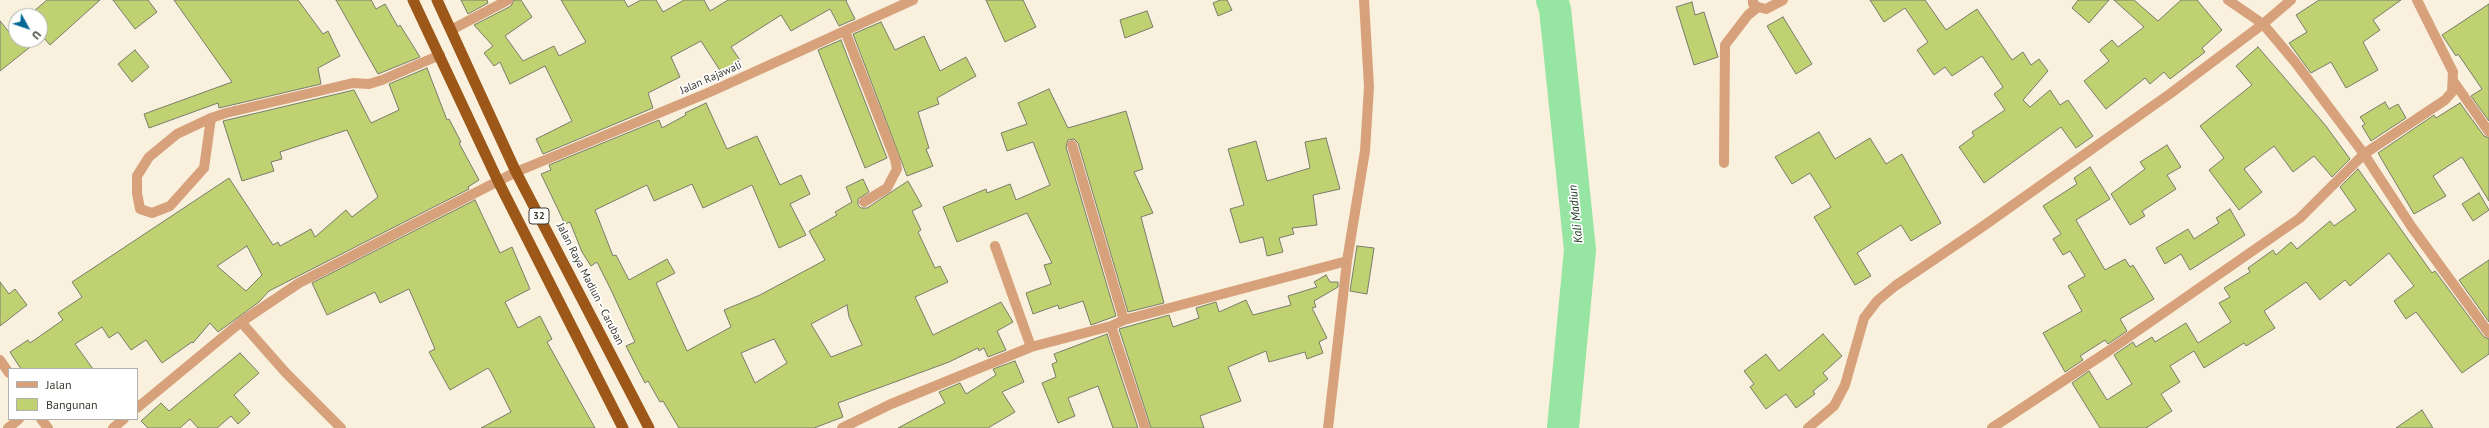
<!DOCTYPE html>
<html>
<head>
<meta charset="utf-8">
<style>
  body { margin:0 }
  #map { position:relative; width:2489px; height:428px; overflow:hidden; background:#f9f1de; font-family:"PT Sans",sans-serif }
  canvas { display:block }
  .legend { position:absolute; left:8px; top:368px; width:130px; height:52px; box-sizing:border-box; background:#fefffe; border:1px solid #b1b0ac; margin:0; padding:5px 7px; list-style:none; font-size:12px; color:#3d3a32 }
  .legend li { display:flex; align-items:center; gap:8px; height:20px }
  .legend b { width:20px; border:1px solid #b1b0ac }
  .north { position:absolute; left:8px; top:8px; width:40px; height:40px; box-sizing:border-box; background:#fefffe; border:1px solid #b1b0ac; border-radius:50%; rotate:130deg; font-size:11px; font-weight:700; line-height:16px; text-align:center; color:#3d3a32 }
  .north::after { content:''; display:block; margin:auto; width:14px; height:18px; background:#026795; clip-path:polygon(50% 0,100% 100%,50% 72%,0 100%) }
</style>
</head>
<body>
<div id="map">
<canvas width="2489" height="428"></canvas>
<ul class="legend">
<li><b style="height:5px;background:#d6a17b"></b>Jalan</li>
<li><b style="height:11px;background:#c0d172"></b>Bangunan</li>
</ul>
<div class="north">U</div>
</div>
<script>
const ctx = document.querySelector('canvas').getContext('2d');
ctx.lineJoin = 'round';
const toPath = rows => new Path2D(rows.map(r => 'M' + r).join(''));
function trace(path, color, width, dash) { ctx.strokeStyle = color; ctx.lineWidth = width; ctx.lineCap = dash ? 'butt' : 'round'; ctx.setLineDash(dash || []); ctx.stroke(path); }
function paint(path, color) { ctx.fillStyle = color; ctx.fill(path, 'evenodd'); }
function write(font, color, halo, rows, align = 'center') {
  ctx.font = font + ' "PT Sans",sans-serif'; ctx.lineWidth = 3.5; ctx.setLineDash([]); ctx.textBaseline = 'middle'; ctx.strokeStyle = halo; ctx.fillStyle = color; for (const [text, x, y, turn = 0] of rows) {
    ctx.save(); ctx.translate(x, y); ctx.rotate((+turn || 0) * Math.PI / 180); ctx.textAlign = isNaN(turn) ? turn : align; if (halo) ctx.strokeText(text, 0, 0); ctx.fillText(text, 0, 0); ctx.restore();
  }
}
const river = toPath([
  [1552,0,1555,9,1580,250,1563,428]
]);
const building = toPath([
  [47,0,100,0,50,45,43,37,40,39,40,16,28,16,47,0],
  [113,0,148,0,157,12,135,29,113,0],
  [174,0,298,0,323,34,328,31,340,56,318,68,321,84,219,108,218,103,149,128,144,114,232,82,174,0],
  [336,0,371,0,376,9,385,4,398,27,400,25,420,57,378,74,336,0],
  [461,0,487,0,488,3,468,14,461,0],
  [514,0,521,0,532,17,505,36,523,61,554,46,559,56,586,42,561,0,624,0,628,7,641,0,656,0,663,12,684,0,704,0,710,11,728,0,847,0,846,1,855,19,839,26,830,9,791,31,781,15,731,47,740,60,721,72,701,41,671,57,680,77,648,93,653,108,543,154,536,139,572,121,545,66,510,84,500,62,494,66,484,53,493,46,474,25,511,6,514,0],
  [986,0,1023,0,1036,27,1005,42,986,0],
  [1220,0,1227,0,1232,10,1218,16,1213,3,1220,0],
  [1870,0,1925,0,1946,30,1977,9,2012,60,2023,52,2031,65,2039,59,2048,71,2023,100,2030,107,2050,90,2060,105,2068,100,2093,136,2076,148,2061,127,1984,183,1959,147,1974,136,1972,132,2005,110,1994,94,2003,87,1982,56,1952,76,1945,67,1934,75,1917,50,1928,42,1905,8,1884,22,1870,0],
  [2078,0,2109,0,2089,23,2072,8,2078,0],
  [2114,0,2134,0,2158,21,2181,0,2197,0,2222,30,2202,48,2205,52,2170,79,2164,72,2150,84,2145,78,2106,109,2084,81,2109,61,2100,50,2112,40,2118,47,2144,27,2114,0],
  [2319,0,2401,0,2373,20,2380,30,2363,42,2378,70,2346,88,2331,62,2311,73,2289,43,2307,32,2296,15,2319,0],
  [1692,2,1695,15,1704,12,1718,57,1694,65,1676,7,1692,2],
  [2489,4,2489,121,2471,96,2482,89,2458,54,2456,56,2442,35,2489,4],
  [1147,11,1153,27,1125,38,1120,20,1147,11],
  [1783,17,1812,64,1796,74,1767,26,1783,17],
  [0,21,9,32,16,26,16,40,39,40,0,71,0,21],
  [881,22,895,50,924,36,940,71,966,57,976,76,937,98,939,104,918,112,929,148,926,149,933,166,907,176,853,34,881,22],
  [841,40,887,158,865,168,818,50,841,40],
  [2258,47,2326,126,2350,159,2332,177,2314,156,2293,172,2274,146,2244,169,2262,192,2239,210,2209,170,2224,158,2200,126,2252,85,2236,66,2258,47],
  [135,50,149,67,132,82,118,64,135,50],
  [427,68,447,120,449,119,461,142,459,143,479,180,468,187,469,189,269,291,259,302,218,332,210,323,193,343,192,342,162,363,146,340,131,350,118,332,109,338,102,327,75,344,93,369,21,369,10,352,28,340,30,343,63,320,58,313,82,297,72,282,229,178,273,245,278,242,280,246,311,229,315,237,346,210,352,217,378,197,347,130,280,152,282,159,271,162,274,171,242,181,223,121,354,90,371,123,399,110,389,84,427,68],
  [247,246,262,275,246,291,217,266,247,246],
  [1049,89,1068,128,1126,111,1143,169,1134,172,1153,213,1141,217,1164,303,1128,312,1078,143,1074,139,1068,140,1066,147,1116,316,1091,325,1083,301,1059,309,1058,305,1033,314,1026,293,1051,284,1044,265,1052,263,1027,213,957,242,943,207,986,189,987,193,1010,184,1016,200,1050,185,1033,142,1007,151,1001,133,1027,124,1018,103,1049,89],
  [2385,102,2389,109,2398,104,2406,118,2371,141,2362,126,2365,124,2360,117,2385,102],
  [706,103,727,149,757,136,780,185,801,175,810,194,790,204,806,235,779,248,752,185,703,208,692,184,654,201,647,185,595,210,613,256,616,255,629,280,667,259,675,273,656,283,687,351,731,327,724,310,760,295,825,260,809,231,837,215,835,212,852,202,846,187,863,179,869,192,858,199,858,205,861,208,867,208,908,181,922,206,912,211,921,230,918,232,935,268,940,266,948,282,915,297,933,335,1001,302,1013,322,997,331,1006,350,988,357,984,348,979,351,978,348,949,362,838,403,843,417,814,428,679,428,663,401,660,402,648,381,645,383,626,346,635,342,611,290,597,262,591,266,582,252,570,222,565,224,541,174,551,170,549,165,659,120,662,128,686,115,685,113,706,103],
  [847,305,849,317,862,345,831,357,811,324,847,305],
  [774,339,787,363,755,383,741,353,774,339],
  [2460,103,2484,136,2489,138,2489,201,2462,157,2433,176,2446,196,2414,214,2378,153,2434,115,2436,118,2460,103],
  [1819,132,1835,159,1870,138,1886,164,1902,154,1941,223,1911,241,1901,225,1857,253,1871,276,1855,285,1814,217,1831,207,1810,173,1792,184,1775,157,1819,132],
  [1326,138,1340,189,1313,195,1317,225,1292,228,1294,234,1279,238,1283,252,1267,256,1263,237,1240,243,1230,209,1244,205,1228,149,1256,141,1267,181,1310,168,1305,142,1326,138],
  [2167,145,2181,167,2167,175,2176,189,2142,211,2145,216,2130,225,2111,194,2145,169,2140,162,2167,145],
  [2090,167,2110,199,2076,220,2105,270,2125,259,2130,267,2133,265,2154,299,2120,319,2127,331,2108,344,2105,340,2080,356,2083,360,2065,372,2043,333,2082,311,2068,286,2085,276,2070,251,2063,255,2053,239,2061,234,2043,206,2077,184,2074,178,2090,167],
  [2358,169,2432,273,2435,271,2484,337,2489,339,2489,354,2462,373,2416,312,2406,319,2394,301,2414,286,2389,253,2350,286,2345,280,2320,300,2306,282,2264,311,2275,328,2246,346,2244,343,2204,368,2194,351,2170,366,2180,382,2161,394,2172,411,2146,428,2100,428,2072,383,2089,371,2107,400,2132,384,2114,355,2133,342,2136,347,2152,337,2155,342,2186,323,2198,343,2231,322,2219,303,2230,297,2224,288,2250,272,2248,268,2273,250,2276,255,2291,242,2297,249,2330,221,2334,226,2356,210,2340,187,2358,169],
  [2479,193,2489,210,2473,221,2462,204,2479,193],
  [475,200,500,253,512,247,530,289,505,302,518,328,540,316,552,339,547,342,595,428,481,428,511,412,491,372,488,368,450,390,429,352,435,349,409,289,380,303,375,292,327,315,312,283,475,200],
  [2230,209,2245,235,2190,270,2181,254,2165,264,2156,248,2188,229,2194,239,2219,223,2216,218,2230,209],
  [1357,246,1374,248,1367,294,1350,291,1357,246],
  [2489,260,2489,322,2459,280,2489,260],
  [1326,275,1330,282,1338,282,1338,287,1314,301,1316,307,1312,308,1327,338,1319,342,1323,353,1307,359,1305,352,1269,362,1266,351,1228,367,1241,401,1200,416,1204,428,1151,428,1119,329,1169,315,1173,327,1199,318,1196,308,1216,302,1219,312,1246,300,1253,315,1291,305,1288,296,1317,287,1314,282,1326,275],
  [0,282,9,294,15,289,27,305,0,326,0,282],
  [1107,334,1138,428,1113,428,1098,386,1068,398,1075,416,1058,423,1042,383,1056,377,1052,364,1057,362,1054,354,1107,334],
  [1823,334,1842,356,1823,373,1828,379,1813,391,1815,394,1796,408,1786,394,1766,409,1750,387,1754,384,1744,371,1766,354,1779,371,1823,334],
  [240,353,259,373,234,395,250,413,238,424,231,416,217,428,198,428,190,419,180,428,148,428,141,421,161,403,169,411,240,353],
  [1015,361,1024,382,1002,392,1015,412,988,428,898,428,945,403,939,392,960,383,966,394,996,375,993,369,1015,361],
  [2422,410,2433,428,2396,428,2422,410]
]);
const minor = toPath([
  [1753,0,1753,4,1758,7,1766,9,1783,0],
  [2228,0,2263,24,2295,62,2364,154,2411,226,2489,333],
  [451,30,508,0],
  [845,31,895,159,897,169,887,188,864,202],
  [2454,82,2489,132],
  [211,118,204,168,170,206,152,213,140,209,137,193,137,176,149,157,177,134,211,118,226,113,353,83,369,84,382,80,440,55],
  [1072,145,1124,320],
  [1724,163,1725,45,1748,15,1758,7],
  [995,246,1031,347],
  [241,322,286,373,341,428],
  [1111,326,1145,428],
  [0,360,9,373],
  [137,408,241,322,299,283,516,172,710,92,913,0],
  [41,419,48,428],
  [8,428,19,419],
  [113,428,124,419],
  [842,428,891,404,1031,347,1111,326,1124,320,1347,261],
  [1328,428,1347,261,1365,151,1369,87,1364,0],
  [1808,428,1834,406,1845,385,1864,318,1877,301,1895,286,1982,227,2171,93,2263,24,2291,0],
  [1992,428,2110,350,2300,218,2364,154,2445,100,2452,92,2453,72,2417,0]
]);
const trunk = toPath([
  [413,0,498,181,623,428],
  [437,0,516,172,649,428]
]);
const shields = [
  [539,216,20]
];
const shieldNames = [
  ["32",539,216]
];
const streetNames = [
  ["Jalan Rajawali",711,78,-24],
  ["Jalan Raya Madiun - Caruban",590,284,63]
];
const waterNames = [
  ["Kali Madiun",1576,214,-96]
];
trace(river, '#97e5a2', 32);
paint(building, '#c0d172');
trace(building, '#787c6b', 1);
trace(minor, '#d6a17b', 10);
trace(trunk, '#9d5819', 11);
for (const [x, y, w] of shields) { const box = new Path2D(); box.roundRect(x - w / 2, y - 8, w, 16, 3); ctx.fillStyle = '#fefffe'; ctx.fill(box); trace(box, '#3d3a32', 1); }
write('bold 10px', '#3d3a32', null, shieldNames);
write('11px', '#3d3a32', '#fefffe', streetNames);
write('italic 12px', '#14341a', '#fefffe', waterNames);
</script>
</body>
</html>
